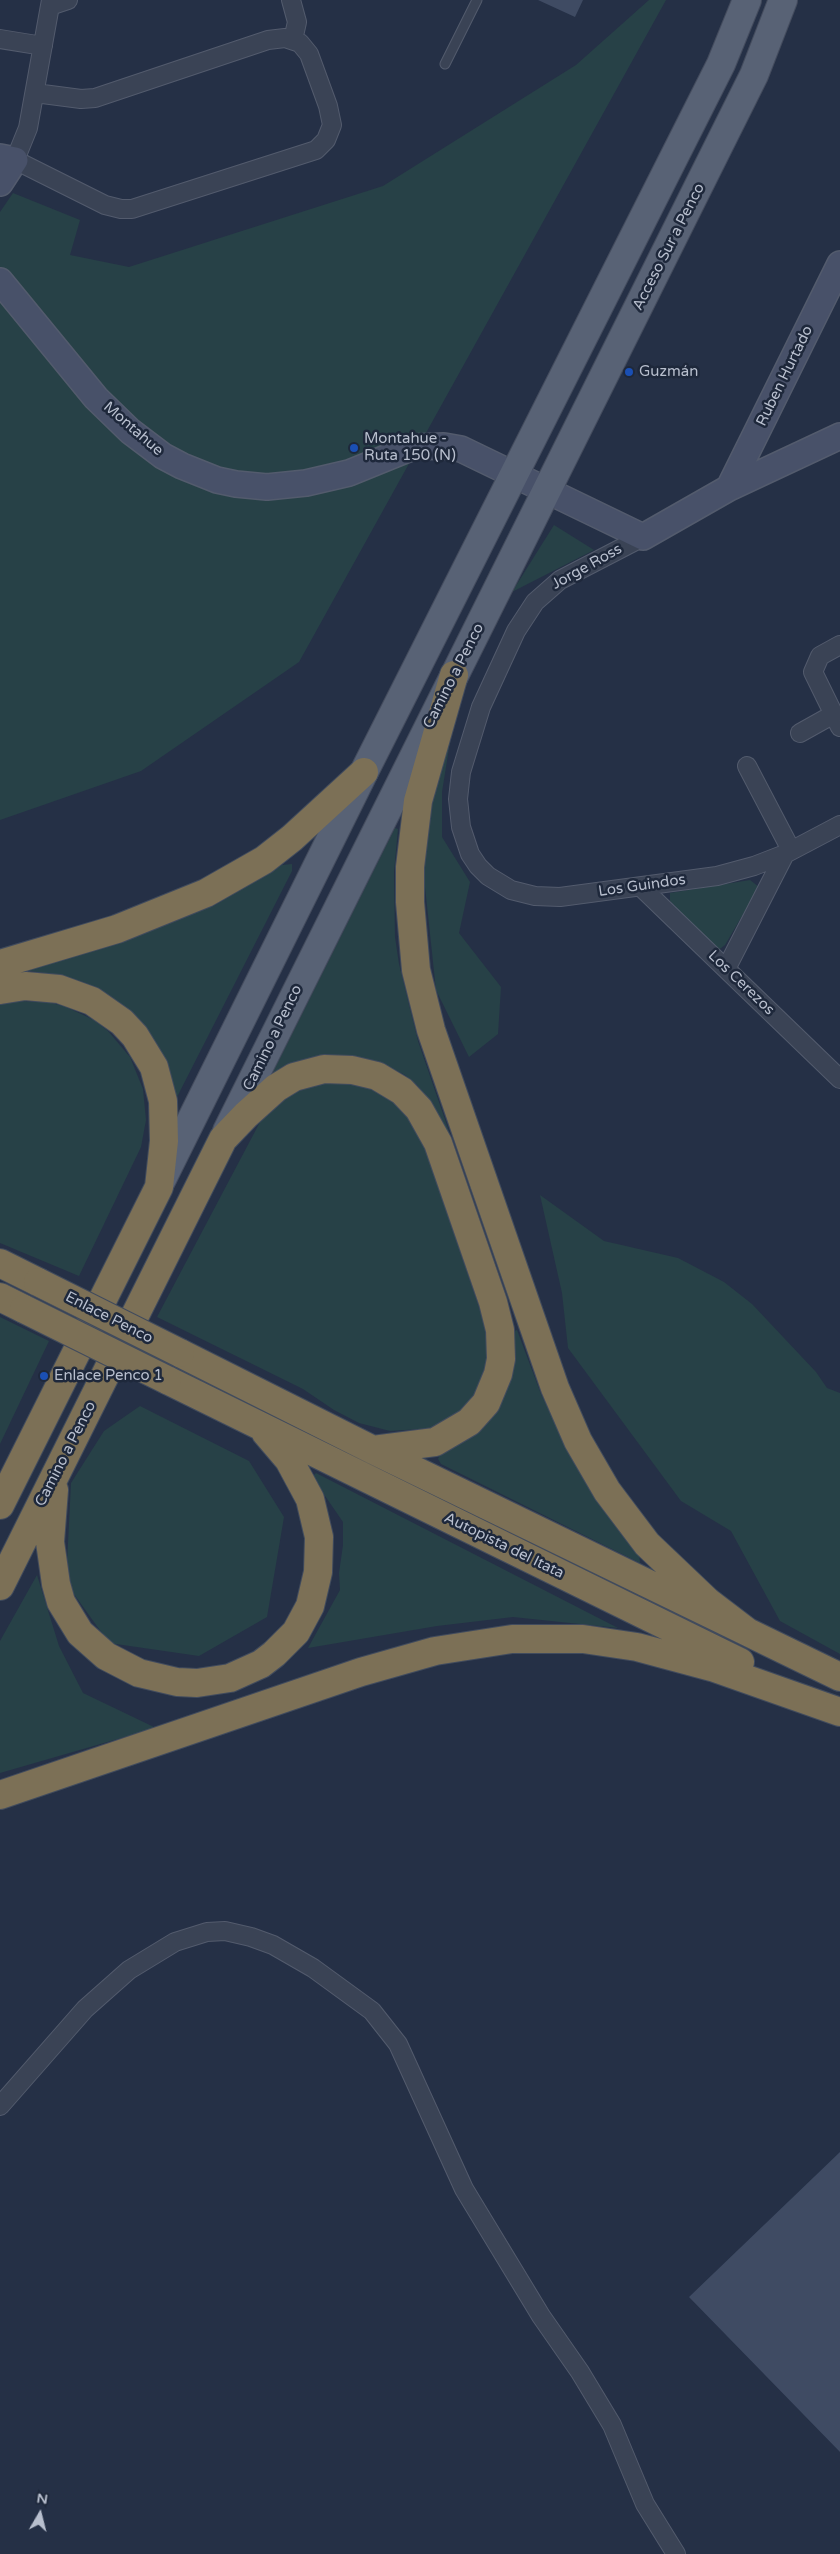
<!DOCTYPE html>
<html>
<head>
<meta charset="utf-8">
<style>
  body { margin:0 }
  #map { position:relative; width:840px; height:2554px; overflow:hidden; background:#253046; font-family:"Varela Round",sans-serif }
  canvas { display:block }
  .north { position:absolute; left:15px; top:2489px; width:50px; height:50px; -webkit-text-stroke:4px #1e283b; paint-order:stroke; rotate:8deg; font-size:14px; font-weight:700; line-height:20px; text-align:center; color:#b8bfce }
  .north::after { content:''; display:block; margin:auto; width:18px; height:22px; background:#b8bfce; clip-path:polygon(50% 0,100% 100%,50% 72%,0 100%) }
</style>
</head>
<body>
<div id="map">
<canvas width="840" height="2554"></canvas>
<div class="north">N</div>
</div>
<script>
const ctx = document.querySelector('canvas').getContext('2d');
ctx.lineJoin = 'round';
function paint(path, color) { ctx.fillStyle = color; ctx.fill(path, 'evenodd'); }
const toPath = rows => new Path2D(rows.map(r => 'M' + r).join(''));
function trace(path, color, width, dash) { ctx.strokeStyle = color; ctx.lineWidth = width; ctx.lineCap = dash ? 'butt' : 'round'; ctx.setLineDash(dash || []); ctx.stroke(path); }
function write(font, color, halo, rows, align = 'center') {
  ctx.font = font + ' "Varela Round",sans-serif'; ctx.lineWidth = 5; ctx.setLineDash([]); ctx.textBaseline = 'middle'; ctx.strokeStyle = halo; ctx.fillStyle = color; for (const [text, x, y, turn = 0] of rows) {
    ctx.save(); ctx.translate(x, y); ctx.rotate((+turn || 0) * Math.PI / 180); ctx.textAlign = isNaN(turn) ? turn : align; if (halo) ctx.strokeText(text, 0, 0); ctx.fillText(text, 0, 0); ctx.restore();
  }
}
const green = toPath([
  [649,0,666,0,299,662,141,771,0,820,0,212,13,193,80,220,70,255,129,267,383,186,576,65],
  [554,525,594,550,512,592],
  [450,742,442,792,442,837,470,882,459,933,501,987,498,1034,469,1057,436,990,422,859,429,800],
  [395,828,398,829,394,872,395,937,399,964,418,1041,451,1137,446,1137,435,1111,417,1085,405,1075,380,1062,351,1055,320,1055,303,1060,270,1078],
  [292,864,292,871,176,1099,127,1009,98,990,83,982,51,974,23,970,156,928,215,905,282,865],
  [750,880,759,887,725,945,717,951,670,901,670,893],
  [17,1001,47,1002,64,1006,94,1020,108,1031,130,1057,143,1089,146,1120,141,1147,79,1276,0,1243,0,1004],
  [324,1079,386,1090,419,1130,482,1316,488,1345,487,1360,477,1393,461,1412,436,1428,390,1431,359,1423,334,1410,303,1389,157,1317,260,1122,270,1110,295,1091],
  [540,1195,604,1241,678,1258,724,1282,752,1304,816,1372,827,1388,840,1393,840,1654,780,1621,731,1531,681,1501,568,1348,562,1293],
  [0,1317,49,1341,0,1444],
  [517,1330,541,1394,571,1456,589,1486,639,1553,640,1563,441,1464,438,1459,442,1451,457,1444,512,1332],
  [140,1406,249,1461,284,1517,267,1617,199,1656,109,1643,66,1583,71,1483,104,1431],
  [316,1473,618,1628,513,1617,437,1626,308,1648,340,1590,339,1573,343,1545,343,1522,312,1477],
  [37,1575,59,1646,83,1693,156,1728,0,1773,0,1641]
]);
const building = toPath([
  [538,0,583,0,575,17],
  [840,2152,840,2452,689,2297]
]);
const lane = toPath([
  [445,64,477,0]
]);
const street = toPath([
  [291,0,297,22,293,40],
  [50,6,68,0],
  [0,39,43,46],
  [35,93,81,99,95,98,268,40,285,38,300,43,309,54,328,106,332,125,326,140,316,150,132,209,121,209,105,205,15,160,28,128,51,0],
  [643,537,560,580,535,602,516,631,481,707,461,772,458,799,461,827,470,854,478,866,488,876,511,890,535,896,560,897,717,876,754,866,785,854,840,825],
  [840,645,820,656,813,672,840,727],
  [800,733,834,714],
  [747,766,791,850],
  [641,887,840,1079],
  [726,969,785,854],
  [0,2106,85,2009,129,1970,175,1942,207,1932,225,1931,251,1937,273,1945,313,1968,372,2011,398,2044,464,2189,541,2316,580,2372,612,2425,645,2504,676,2554]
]);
const secondary = toPath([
  [0,157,15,160,0,183],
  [0,281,96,398,130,431,163,456,182,466,217,480,236,484,267,487,306,483,349,473,413,447,444,446,461,449,643,537,729,488,840,436],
  [729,488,840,264]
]);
const primary = toPath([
  [227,1131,754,75,783,0],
  [160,1183,364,772,721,64,747,0]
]);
const highway = toPath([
  [454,675,418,801,410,867,410,902,416,970,431,1030,555,1388,578,1441,607,1491,647,1544,708,1602,746,1631],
  [0,964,117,929,206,893,264,860,292,838,364,772],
  [0,990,25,986,59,989,92,1001,122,1022,135,1036,154,1067,163,1101,164,1141,159,1187,0,1505],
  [0,1263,38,1282],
  [0,1297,24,1309],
  [180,1353,373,1450,840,1677],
  [167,1380,740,1662],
  [54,1490,50,1542,56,1584,61,1602,80,1633,106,1656,139,1673,177,1682,197,1683,230,1678,261,1664,274,1654,296,1632,310,1606,318,1572,319,1537,310,1499,289,1460,266,1433],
  [0,1586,223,1139,246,1115,276,1088,294,1077,324,1069,352,1070,377,1076,402,1091,419,1109,438,1143,493,1302,500,1330,501,1359,498,1374,486,1403,469,1422,435,1442,373,1450],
  [0,1795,361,1672,435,1651,512,1639,583,1639,637,1647,715,1668,840,1712]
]);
const highwayBridge = toPath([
  [38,1282,180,1353],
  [24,1309,167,1380]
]);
const markers = [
  [629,372,5,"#1a4fb4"],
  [354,448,5,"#1a4fb4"],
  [44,1376,5,"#1a4fb4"]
];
const streetNames = [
  ["Acceso Sur a Penco",669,247,-63],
  ["Ruben Hurtado",785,376,-64],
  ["Montahue",133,429,41],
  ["Jorge Ross",587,567,-29],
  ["Camino a Penco",454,676,-63],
  ["Los Guindos",642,886,-8],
  ["Los Cerezos",741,983,44],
  ["Camino a Penco",273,1038,-64],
  ["Enlace Penco",109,1318,27],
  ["Camino a Penco",66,1454,-63],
  ["Autopista del Itata",504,1546,26]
];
const poiNames = [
  ["Guzmán",639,372],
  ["Montahue -",364,439],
  ["Ruta 150 (N)",364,456],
  ["Enlace Penco 1",54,1376]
];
paint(green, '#274147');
paint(building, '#3f4b63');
trace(lane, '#535b6d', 11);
trace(street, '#535b6d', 20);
trace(secondary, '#535b6d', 28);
trace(primary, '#444c5e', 30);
trace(highway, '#414b5d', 30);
trace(lane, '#3a4355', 9);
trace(street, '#3a4355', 18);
trace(secondary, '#485169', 25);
trace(primary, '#586275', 28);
trace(highway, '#7c7056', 28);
trace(highwayBridge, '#414b5d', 30, []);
trace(highwayBridge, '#7c7056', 28);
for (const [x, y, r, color] of markers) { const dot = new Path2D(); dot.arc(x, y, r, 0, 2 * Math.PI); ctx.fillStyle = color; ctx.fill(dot); trace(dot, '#1e283b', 2); }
write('15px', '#b8bfce', '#1e283b', streetNames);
write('15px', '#b8bfce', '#1e283b', poiNames, 'left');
</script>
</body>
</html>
